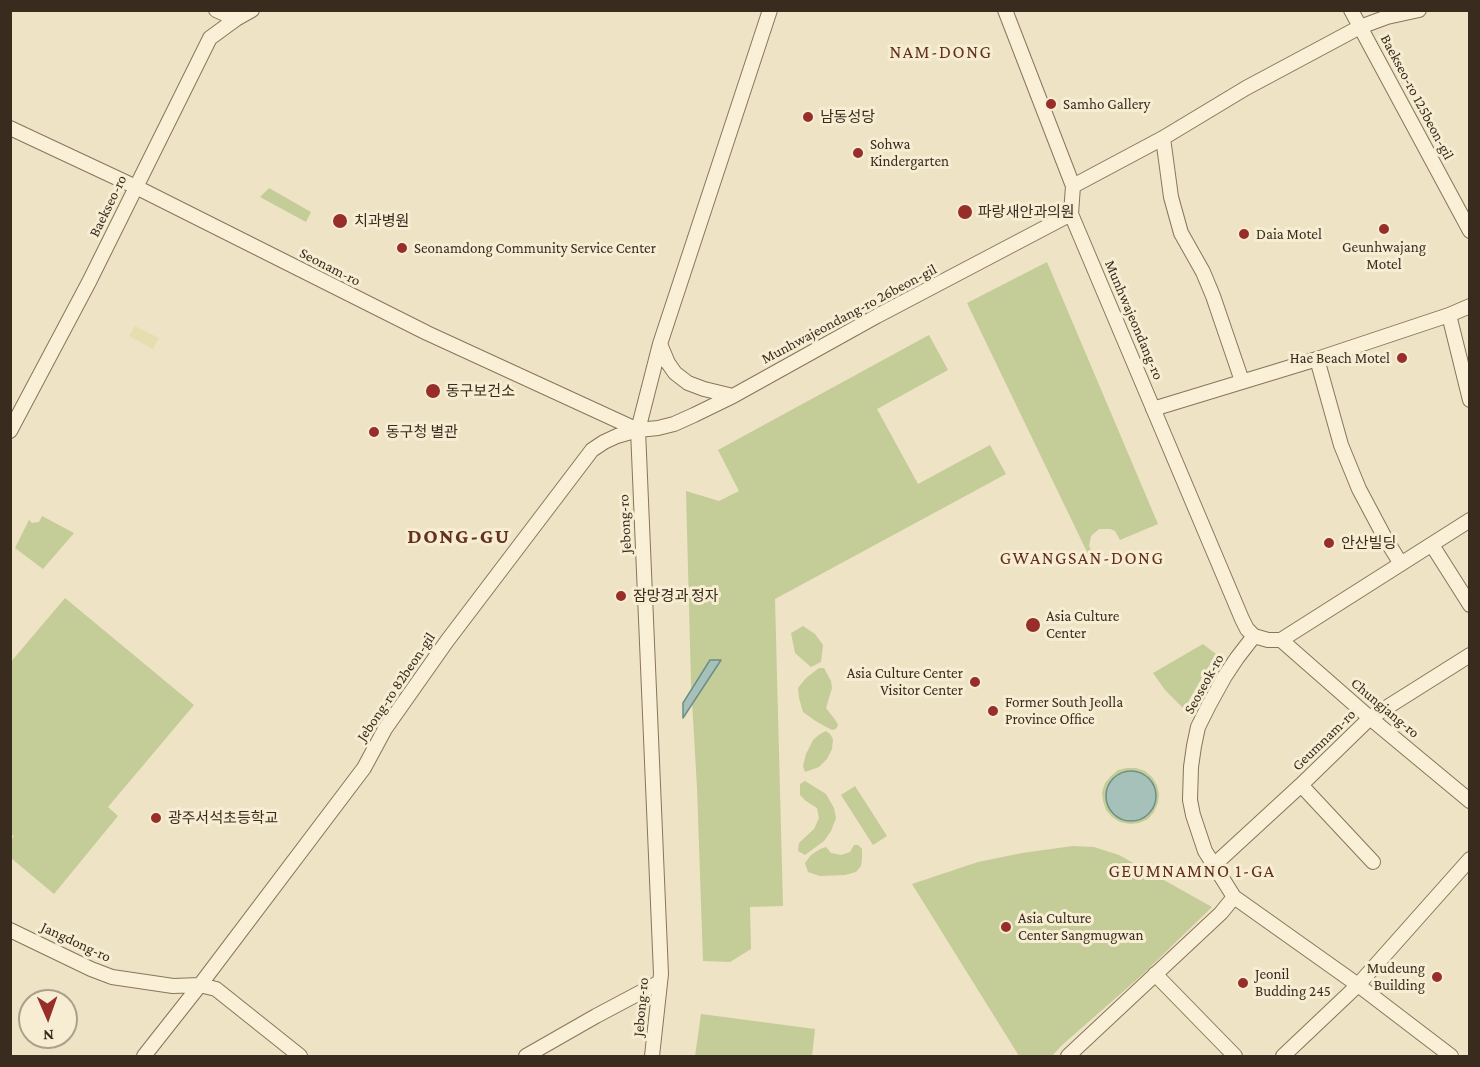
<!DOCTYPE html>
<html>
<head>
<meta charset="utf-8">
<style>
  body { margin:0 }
  #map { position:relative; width:1480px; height:1067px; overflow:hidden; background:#eee3c4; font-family:"Crimson Pro",serif }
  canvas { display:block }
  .frame { position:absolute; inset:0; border:12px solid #392c1e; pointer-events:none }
  .north { position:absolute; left:18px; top:989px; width:60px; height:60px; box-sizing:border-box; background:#f6edd3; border:2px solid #aaa08b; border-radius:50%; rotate:178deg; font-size:16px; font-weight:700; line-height:24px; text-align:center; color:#392c1e }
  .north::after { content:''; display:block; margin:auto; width:21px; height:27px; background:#982e2a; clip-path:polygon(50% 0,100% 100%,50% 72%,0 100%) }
</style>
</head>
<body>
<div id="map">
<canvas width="1480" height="1067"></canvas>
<div class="frame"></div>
<div class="north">N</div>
</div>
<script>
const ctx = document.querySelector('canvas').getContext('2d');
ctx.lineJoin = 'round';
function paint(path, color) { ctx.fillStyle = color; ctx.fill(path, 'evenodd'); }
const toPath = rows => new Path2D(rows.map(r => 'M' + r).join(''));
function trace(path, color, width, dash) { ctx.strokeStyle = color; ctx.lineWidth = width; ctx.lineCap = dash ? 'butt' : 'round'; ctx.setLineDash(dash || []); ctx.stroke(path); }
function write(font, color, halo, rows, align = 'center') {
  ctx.font = font + ' "Crimson Pro","Noto Sans KR",serif'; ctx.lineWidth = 6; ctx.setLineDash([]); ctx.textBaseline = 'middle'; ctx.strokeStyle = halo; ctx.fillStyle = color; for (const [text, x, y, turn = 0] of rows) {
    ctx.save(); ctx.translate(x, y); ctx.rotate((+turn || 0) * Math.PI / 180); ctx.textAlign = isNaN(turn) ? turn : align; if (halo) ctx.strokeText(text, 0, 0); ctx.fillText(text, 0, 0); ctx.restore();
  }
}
const farmland = toPath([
  [135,326,159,338,153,349,129,336]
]);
const green = toPath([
  [269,188,311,212,306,222,260,197],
  [1047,262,1158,524,1120,540,1115,531,1110,529,1099,529,1091,536,1089,546,1092,552,1088,554,967,303],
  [929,335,948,370,877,409,918,484,990,445,1006,474,775,599,783,906,750,907,751,949,730,962,703,961,697,788,691,683,686,491,719,501,739,491,718,450],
  [42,516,74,533,43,569,15,548,29,520,32,523,39,522],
  [65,598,194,705,108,807,118,816,54,894,11,858,11,840,14,836,10,834,10,663],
  [803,626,815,634,823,645,821,662,811,667,795,653,791,633],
  [1203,644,1216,654,1184,709,1165,690,1153,673],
  [819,668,824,668,831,681,832,688,826,708,836,721,838,725,836,729,832,730,817,722,803,712,799,698,798,688,806,678],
  [826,731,830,734,833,739,832,749,827,759,819,767,805,772,803,766,806,754,813,740,820,734],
  [1127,768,1136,768,1145,771,1152,777,1157,785,1159,794,1158,803,1154,812,1148,819,1139,823,1130,824,1120,822,1112,817,1106,810,1103,801,1102,792,1105,783,1111,776,1118,770],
  [1129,771,1137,772,1154,787,1156,795,1155,803,1151,810,1146,816,1110,808,1107,800,1107,792,1109,784,1114,778,1121,773],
  [805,781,826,794,834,808,836,818,831,831,824,841,805,855,798,851,799,843,814,829,819,818,817,808,806,801,800,795,800,784],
  [855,786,887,836,873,845,841,795],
  [854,845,858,845,862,849,862,859,861,866,856,872,845,875,820,876,808,872,805,863,811,855,820,849,826,847,831,853,841,855,850,852],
  [1073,846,1094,847,1119,855,1212,907,1142,975,1061,1046,1052,1056,1019,1056,912,884,978,862,1022,853],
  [701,1014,815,1029,812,1056,695,1056]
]);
const water = toPath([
  [710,660,721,660,683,718,683,703,710,660],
  '1106 796a25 25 0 1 1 50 0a25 25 0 1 1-50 0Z'
]);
const minor = toPath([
  [216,10,236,19,238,14],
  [1005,10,1073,186,1071,214,1242,619,1247,629,1254,636],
  [1351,10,1470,231],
  [10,128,136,187,427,333,638,430],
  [1163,138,1171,197,1181,233,1203,272,1213,296,1242,381],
  [1073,186,1163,138,1246,88,1360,27,1387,17,1419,10],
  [1449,315,1470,400],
  [660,344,668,363,675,373,688,383,704,389,733,396],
  [1317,359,1341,445,1359,489,1385,538,1401,564],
  [1153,409,1317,359,1449,315,1470,306],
  [10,431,89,282,210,38,236,19,252,10],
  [1432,545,1470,605],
  [1254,636,1237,658,1225,676,1209,705,1198,727,1194,746,1191,767,1190,800,1193,815,1205,851,1234,897,1358,985,1451,1056],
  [1254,636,1268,640,1281,640,1470,520],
  [1281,640,1370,718,1470,801],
  [1301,785,1373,862],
  [1214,865,1301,785,1370,718,1470,655],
  [10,930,91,969,112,977,173,986,200,985,216,989,300,1056],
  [1155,974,1235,1056],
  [144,1056,200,985,364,768,385,729,447,641,592,450,604,442,617,436,638,430,658,428,674,424,694,415,733,396,877,316,1071,214],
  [526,1056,596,1016,660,982],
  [652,1056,661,974,638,430,660,344,770,10],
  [1068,1056,1221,913,1234,897],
  [1283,1056,1358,985,1470,859]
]);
const markers = [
  [1051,104,6,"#982e2a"],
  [808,117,6,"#982e2a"],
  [858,153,6,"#982e2a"],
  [965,212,8,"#982e2a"],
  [340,221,8,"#982e2a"],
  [1384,229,6,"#982e2a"],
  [1244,234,6,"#982e2a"],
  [402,248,6,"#982e2a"],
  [1402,358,6,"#982e2a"],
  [433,391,8,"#982e2a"],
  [374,432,6,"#982e2a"],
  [1329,543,6,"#982e2a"],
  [621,596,6,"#982e2a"],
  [1033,625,8,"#982e2a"],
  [975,682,6,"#982e2a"],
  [993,711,6,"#982e2a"],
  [156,818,6,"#982e2a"],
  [1006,927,6,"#982e2a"],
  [1437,977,6,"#982e2a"],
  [1243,983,6,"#982e2a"]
];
const streetNames = [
  ["Baekseo-ro 125beon-gil",1417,97,62],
  ["Baekseo-ro",108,206,-64],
  ["Seonam-ro",330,267,27],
  ["Munhwajeondang-ro 26beon-gil",849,314,-28],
  ["Munhwajeondang-ro",1134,320,67],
  ["Jebong-ro",625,524,-93],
  ["Seoseok-ro",1204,684,-61],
  ["Jebong-ro 82beon-gil",396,687,-56],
  ["Chungjang-ro",1385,708,40],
  ["Geumnam-ro",1324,740,-44],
  ["Jangdong-ro",76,942,25],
  ["Jebong-ro",641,1007,-85]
];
const poiNames = [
  ["Samho Gallery",1063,104],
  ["남동성당",820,117],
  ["Sohwa",870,144],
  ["Kindergarten",870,161],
  ["파랑새안과의원",978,212],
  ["치과병원",354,221],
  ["Daia Motel",1256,234],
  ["Geunhwajang",1384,247,"center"],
  ["Motel",1384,264,"center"],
  ["Seonamdong Community Service Center",414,248],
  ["Hae Beach Motel",1390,358,"right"],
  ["동구보건소",446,391],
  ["동구청 별관",386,432],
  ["안산빌딩",1341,543],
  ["잠망경과 정자",633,596],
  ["Asia Culture",1046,616],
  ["Center",1046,633],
  ["Asia Culture Center",963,673,"right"],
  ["Visitor Center",963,690,"right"],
  ["Former South Jeolla",1005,702],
  ["Province Office",1005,719],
  ["광주서석초등학교",168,818],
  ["Asia Culture",1018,918],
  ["Center Sangmugwan",1018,935],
  ["Mudeung",1425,968,"right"],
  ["Building",1425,985,"right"],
  ["Jeonil",1255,974],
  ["Budding 245",1255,991]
];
const quarterNames = [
  ["NAM-DONG",941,52],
  ["GWANGSAN-DONG",1082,558],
  ["GEUMNAMNO 1-GA",1192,871]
];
const districtNames = [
  ["DONG-GU",459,537]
];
paint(farmland, '#e4deb1');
paint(green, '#c4cc97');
paint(water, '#a6c1ba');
trace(water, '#6c8f88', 1.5);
trace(minor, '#89755a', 16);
trace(minor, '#f9f0d7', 14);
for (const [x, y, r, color] of markers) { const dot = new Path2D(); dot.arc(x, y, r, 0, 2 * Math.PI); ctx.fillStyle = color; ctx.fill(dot); trace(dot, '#f6edd3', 2); }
write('15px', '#392c1e', '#f6edd3', streetNames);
write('15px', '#392c1e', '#f6edd3', poiNames, 'left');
ctx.letterSpacing = '1.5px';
write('18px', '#65301e', '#f6edd3', quarterNames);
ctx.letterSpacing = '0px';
ctx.letterSpacing = '1.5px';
write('bold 21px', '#65301e', '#f6edd3', districtNames);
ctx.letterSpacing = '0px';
</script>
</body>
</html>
